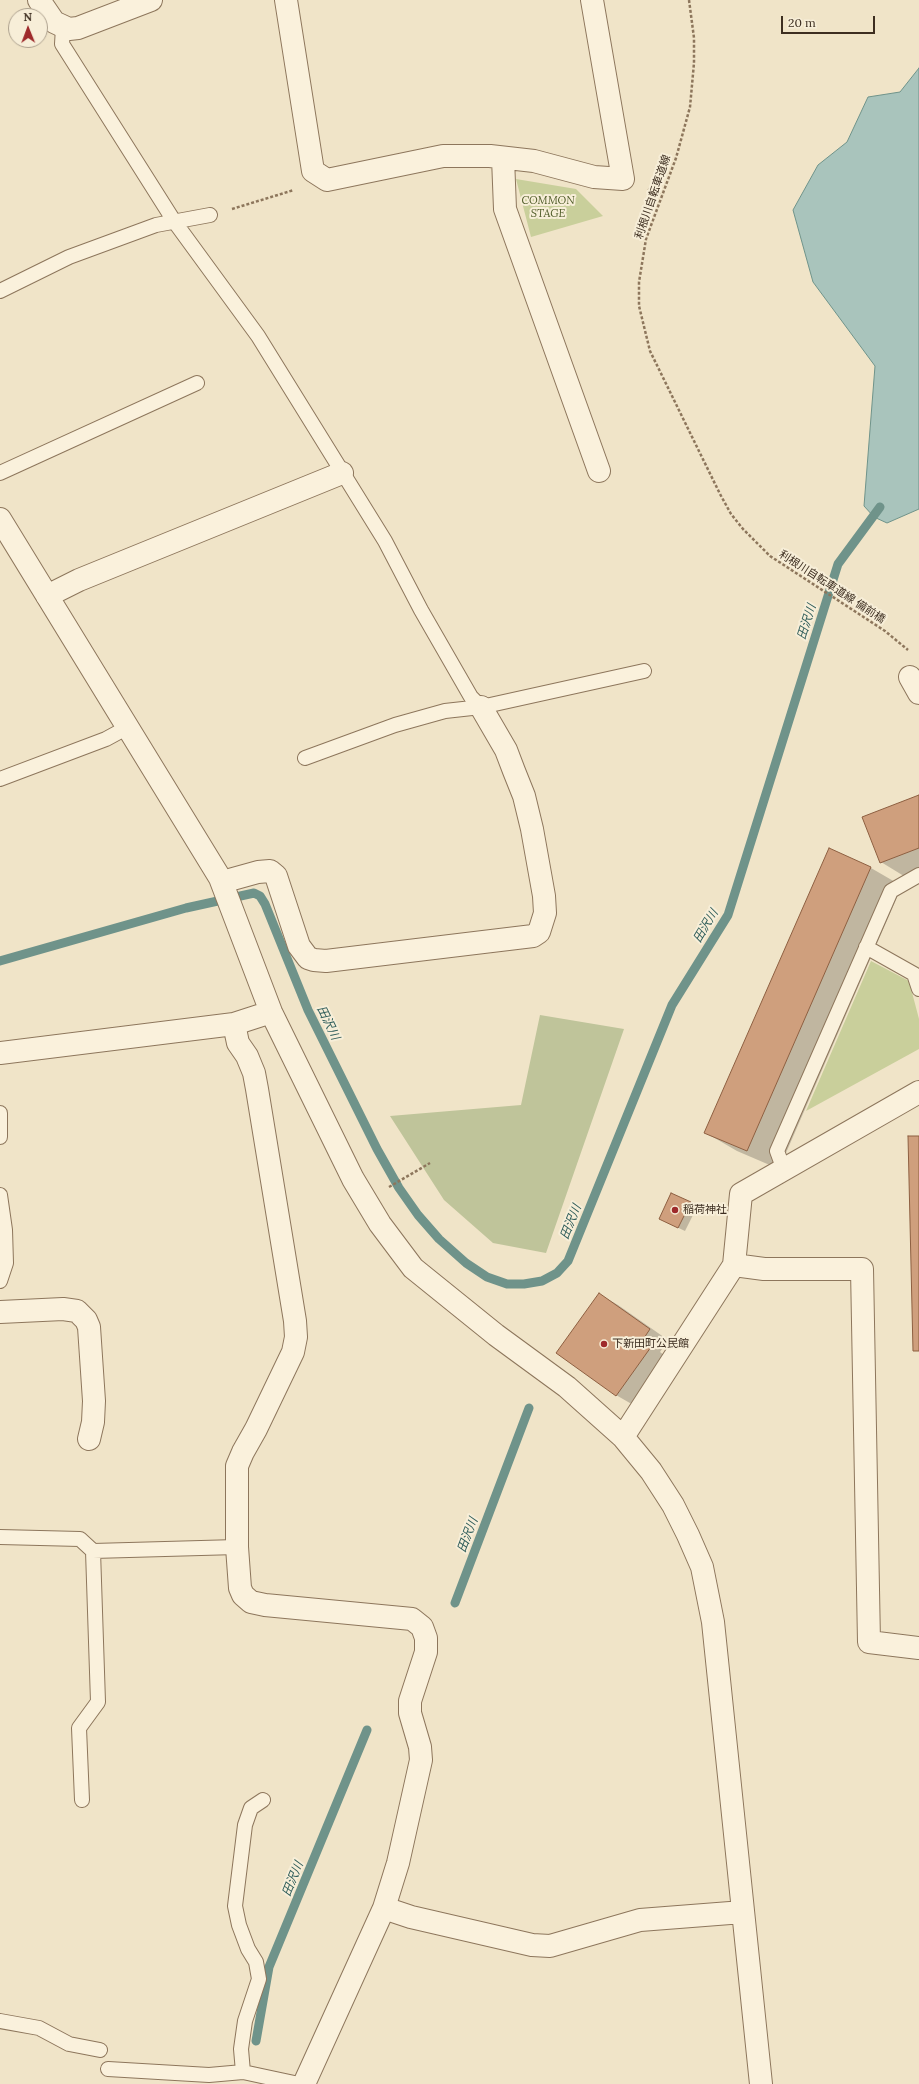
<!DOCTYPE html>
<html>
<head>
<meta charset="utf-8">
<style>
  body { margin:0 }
  #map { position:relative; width:919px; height:2084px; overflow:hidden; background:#f0e4c8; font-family:Lora,serif }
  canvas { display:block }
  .north { position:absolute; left:8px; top:8px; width:40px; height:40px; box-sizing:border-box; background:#f7eed8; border:1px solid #ada18e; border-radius:50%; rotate:359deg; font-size:11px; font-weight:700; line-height:16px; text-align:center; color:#3d2e20 }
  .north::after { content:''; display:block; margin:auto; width:14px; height:18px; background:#9e2a2b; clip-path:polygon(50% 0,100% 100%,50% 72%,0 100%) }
  .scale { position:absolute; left:781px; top:16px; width:94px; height:18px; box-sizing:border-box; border:2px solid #3d2e20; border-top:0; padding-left:5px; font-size:12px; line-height:14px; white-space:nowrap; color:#3d2e20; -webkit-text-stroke:3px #f7eed8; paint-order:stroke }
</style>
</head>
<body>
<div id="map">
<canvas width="919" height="2084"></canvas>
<div class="north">N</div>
<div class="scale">20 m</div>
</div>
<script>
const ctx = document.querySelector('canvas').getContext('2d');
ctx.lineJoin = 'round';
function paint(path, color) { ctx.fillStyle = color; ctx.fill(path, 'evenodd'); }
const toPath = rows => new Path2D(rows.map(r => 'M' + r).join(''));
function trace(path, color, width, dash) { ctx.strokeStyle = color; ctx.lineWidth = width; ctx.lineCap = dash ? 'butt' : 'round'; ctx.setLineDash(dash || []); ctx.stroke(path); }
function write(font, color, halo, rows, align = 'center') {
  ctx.font = font + ' Lora,"Noto Sans JP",serif'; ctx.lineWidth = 4; ctx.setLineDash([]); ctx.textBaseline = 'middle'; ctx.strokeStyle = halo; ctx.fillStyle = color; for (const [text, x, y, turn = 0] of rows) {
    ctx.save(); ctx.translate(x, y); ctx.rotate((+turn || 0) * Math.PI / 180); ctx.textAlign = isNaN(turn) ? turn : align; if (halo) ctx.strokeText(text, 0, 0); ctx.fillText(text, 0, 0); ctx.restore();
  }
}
const green = toPath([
  [516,179,576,189,603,216,531,237],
  [871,961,909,981,919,1019,919,1049,806,1111]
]);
const cemetery = toPath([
  [540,1015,624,1029,546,1253,493,1243,444,1200,390,1116,521,1105]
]);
const water = toPath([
  [919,68,919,509,887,523,874,517,864,506,875,366,813,282,793,210,818,165,847,142,868,97,900,92,919,68]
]);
const shadow = toPath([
  [919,796,919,878,912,881,881,862],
  [830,850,871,868,902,886,779,1169,737,1151,706,1133],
  [672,1194,697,1207,685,1231,666,1222],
  [599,1294,618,1305,668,1340,660,1352,669,1359,635,1406,616,1395]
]);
const stream = toPath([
  [0,961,186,908,254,893,260,896,265,904,308,1010,377,1149,399,1188,418,1215,439,1239,466,1263,487,1277,507,1284,524,1284,542,1281,557,1273,568,1261,672,1005,728,915,838,564,880,507],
  [455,1603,529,1408],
  [256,2041,269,1967,367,1730]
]);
const building = toPath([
  [919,795,919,848,880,863,862,817,919,795],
  [829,848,871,867,747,1151,704,1133,829,848],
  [908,1136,919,1136,919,1351,913,1351,908,1136],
  [671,1193,691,1202,678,1228,659,1219,671,1193],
  [599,1293,650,1329,642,1341,651,1347,616,1396,556,1353,599,1293]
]);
const path = toPath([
  [689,0,694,38,694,63,690,107,676,158,646,239,639,282,639,306,650,351,720,494,731,514,743,529,770,556,885,631,908,650],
  [648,189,662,195],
  [232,209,294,190],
  [389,1187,430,1163]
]);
const lane = toPath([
  [63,28,62,44,174,221,258,336,385,541,421,610,471,697,481,707],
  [0,291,69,257,156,225,210,215],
  [0,473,197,383],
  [305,758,395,725,445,711,481,707,644,671],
  [0,779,106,739,128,727],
  [866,947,914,974,919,989],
  [0,1113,0,1137],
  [784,1170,777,1151,891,891,919,875],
  [0,1195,5,1230,6,1263,0,1281],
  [0,1537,80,1539,93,1551,237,1547],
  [82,1800,79,1728,98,1702,93,1551],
  [0,2021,39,2028,69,2044,100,2050],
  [108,2069,209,2075,243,2072,299,2084],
  [243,2072,241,2049,245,2021,259,1979,256,1962,248,1949,239,1925,235,1906,245,1825,251,1808,263,1800]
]);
const street = toPath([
  [39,0,54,22,69,29,78,28,151,0],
  [286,0,313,171,327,180,443,156,490,156,534,161,594,177,623,179,592,0],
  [503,158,505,209,599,471],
  [0,519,220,878,271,1012,353,1179,380,1224,413,1268,496,1335,567,1387,623,1437,651,1471,673,1505,688,1535,702,1567,713,1622,761,2084],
  [47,596,79,580,342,473],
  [910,677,919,693],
  [222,882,258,872,270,871,276,876,299,946,308,958,314,960,326,961,533,936,539,932,545,913,544,896,532,829,524,796,514,771,506,750,481,707],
  [234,1024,238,1043,247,1056,254,1073,257,1089,295,1321,296,1337,293,1352,256,1429,243,1452,237,1466,237,1547,240,1588,243,1595,251,1602,265,1605,412,1619,422,1627,426,1638,426,1652,410,1701,410,1713,420,1747,421,1760,398,1863,384,1908,304,2084],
  [0,1053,234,1024,271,1012],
  [734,1265,764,1269,862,1269,869,1642,919,1648],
  [0,1312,63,1309,77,1311,86,1320,89,1327,94,1401,93,1422,89,1439],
  [623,1437,734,1265,741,1194,919,1092],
  [384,1908,411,1917,532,1945,550,1946,640,1920,743,1912]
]);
const markers = [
  [675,1210,4,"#9e2a2b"],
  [604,1344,4,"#9e2a2b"]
];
const streetNames = [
  ["利根川自転車道線",653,197,-71],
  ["利根川自転車道線 備前橋",832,587,33]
];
const parkNames = [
  ["COMMON",548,201],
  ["STAGE",548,214]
];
const poiNames = [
  ["稲荷神社",683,1210],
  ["下新田町公民館",612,1344]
];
const waterNames = [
  ["田沢川",807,622,-72],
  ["田沢川",706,926,-59],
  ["田沢川",328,1023,64],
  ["田沢川",571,1222,-68],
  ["田沢川",468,1535,-69],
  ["田沢川",293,1879,-68]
];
paint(green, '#c9cf9b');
paint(cemetery, '#bfc49a');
paint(water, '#a9c4bc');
trace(water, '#6f938a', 1);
paint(shadow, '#0003');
trace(stream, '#6f938a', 9);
paint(building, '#cf9f7d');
trace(building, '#8d5f41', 1);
trace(lane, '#8d765c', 16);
trace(street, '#8d765c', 24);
trace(path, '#8d765c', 2.5, [3, 2]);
trace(lane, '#faf1dc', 14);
trace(street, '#faf1dc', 22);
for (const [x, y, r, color] of markers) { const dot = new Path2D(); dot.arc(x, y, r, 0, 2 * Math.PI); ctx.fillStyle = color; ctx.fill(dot); trace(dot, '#f7eed8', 1.5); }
write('11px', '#3d2e20', '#f7eed8', streetNames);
write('italic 11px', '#4d5a26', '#f7eed8', parkNames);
write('11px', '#3d2e20', '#f7eed8', poiNames, 'left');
write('italic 12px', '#2f5d5a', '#f7eed8', waterNames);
</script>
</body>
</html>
